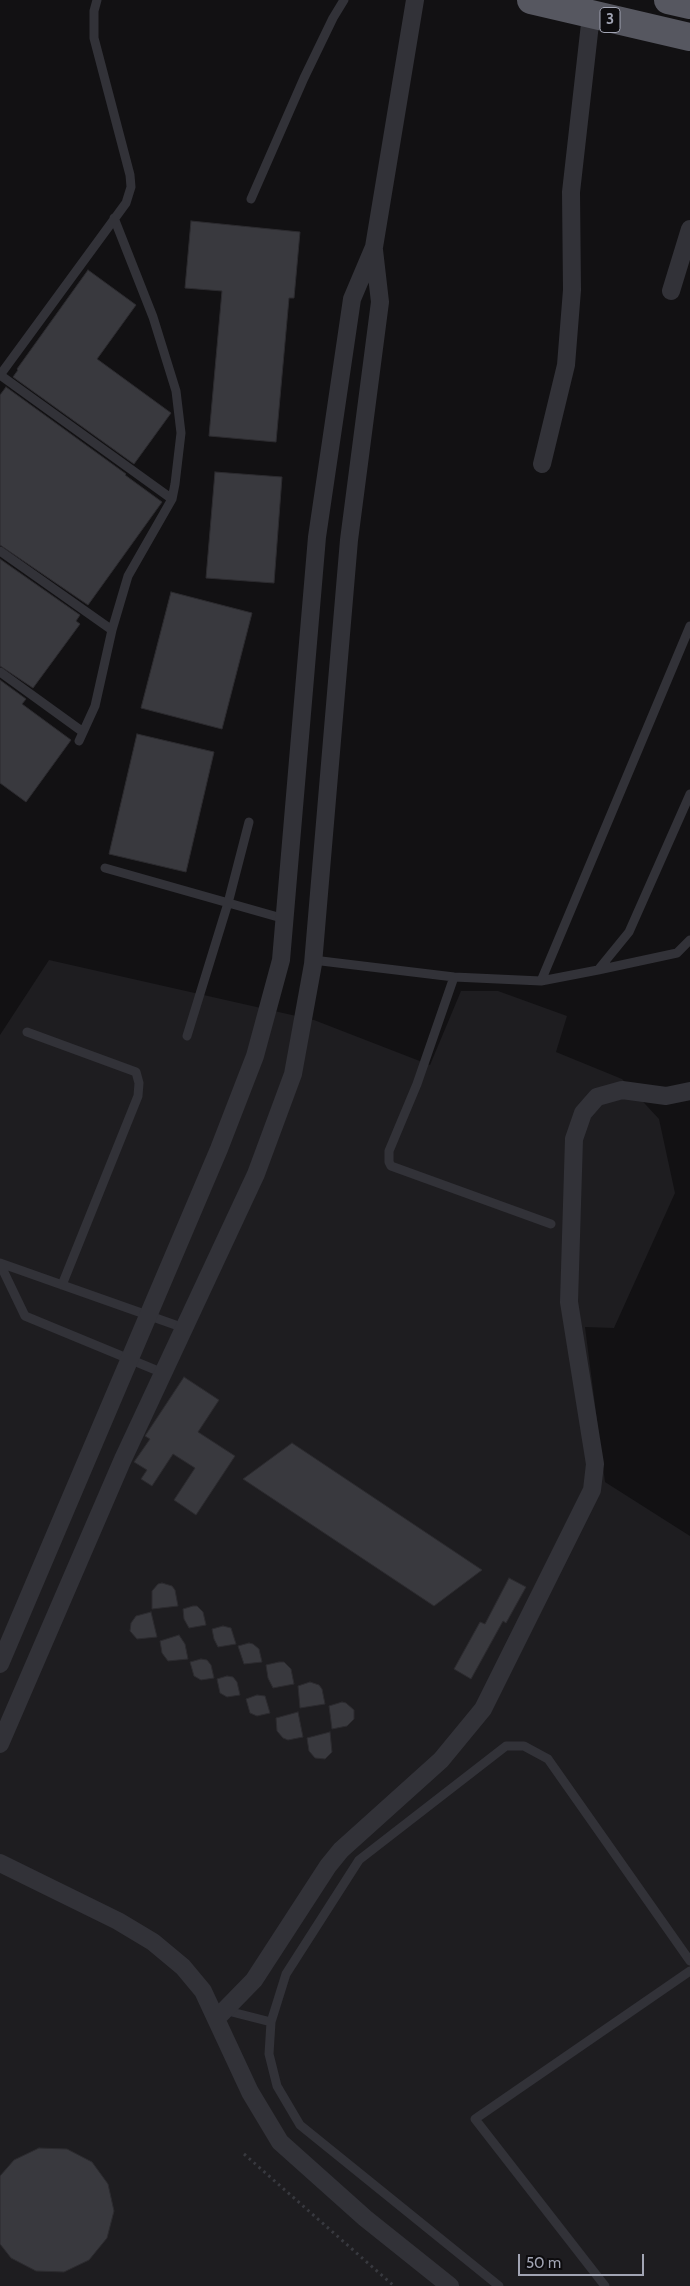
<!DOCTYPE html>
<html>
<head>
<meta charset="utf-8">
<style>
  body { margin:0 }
  #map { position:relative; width:690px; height:2286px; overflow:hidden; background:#121113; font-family:Cabin,sans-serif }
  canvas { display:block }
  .scale { position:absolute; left:518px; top:2254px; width:126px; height:22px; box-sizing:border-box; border:2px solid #a2a5b4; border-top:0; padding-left:6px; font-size:15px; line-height:18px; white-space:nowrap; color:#a2a5b4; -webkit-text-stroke:4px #0d0c0e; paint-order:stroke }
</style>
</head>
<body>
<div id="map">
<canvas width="690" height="2286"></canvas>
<div class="scale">50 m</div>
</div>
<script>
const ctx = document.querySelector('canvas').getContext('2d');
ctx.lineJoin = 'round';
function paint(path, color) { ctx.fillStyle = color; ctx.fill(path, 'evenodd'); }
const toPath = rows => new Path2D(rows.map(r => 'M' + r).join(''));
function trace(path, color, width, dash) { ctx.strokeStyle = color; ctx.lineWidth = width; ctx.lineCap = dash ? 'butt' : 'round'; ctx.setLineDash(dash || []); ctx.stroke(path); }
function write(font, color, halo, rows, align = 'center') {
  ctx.font = font + ' Cabin,sans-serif'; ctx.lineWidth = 5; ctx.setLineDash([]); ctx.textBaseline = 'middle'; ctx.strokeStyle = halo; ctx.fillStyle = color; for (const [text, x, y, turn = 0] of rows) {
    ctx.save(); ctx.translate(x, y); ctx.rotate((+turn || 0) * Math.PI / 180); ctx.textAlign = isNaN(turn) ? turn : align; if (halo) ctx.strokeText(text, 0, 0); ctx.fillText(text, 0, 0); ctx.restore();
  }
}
const built = toPath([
  [49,960,314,1020,430,1065,461,991,498,991,567,1016,556,1052,622,1079,659,1119,675,1193,614,1328,585,1327,605,1482,690,1536,690,2286,0,2286,0,1035]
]);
const building = toPath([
  [191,221,300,232,294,298,289,298,276,442,209,436,222,291,185,288,191,221],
  [88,270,136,305,97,359,171,413,134,464,13,377,18,370,17,369,88,270],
  [6,387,126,474,125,475,162,502,88,605,0,545,0,395,6,387],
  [215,472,282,477,274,583,206,578,215,472],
  [0,559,80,615,76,621,80,624,33,688,0,666,0,559],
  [171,592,252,613,222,729,141,708,171,592],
  [0,680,26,699,22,704,71,740,26,802,0,783,0,680],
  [137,734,214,752,186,872,109,854,137,734],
  [184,1377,219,1400,198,1432,235,1456,196,1515,174,1500,195,1468,173,1454,152,1486,141,1479,147,1470,134,1462,150,1439,145,1436,147,1433,184,1377],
  [292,1443,482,1570,434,1606,243,1479,292,1443],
  [509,1578,526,1587,506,1623,503,1621,471,1679,454,1669,480,1622,485,1624,509,1578],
  [162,1583,172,1586,175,1590,178,1606,152,1609,152,1591,158,1584,162,1583],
  [193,1606,197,1606,203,1612,206,1625,189,1628,184,1619,183,1609,193,1606],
  [151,1612,157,1637,137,1639,130,1631,131,1623,136,1616,151,1612],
  [223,1626,231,1628,236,1644,218,1647,214,1639,212,1629,223,1626],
  [179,1635,185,1644,188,1659,168,1661,162,1653,160,1641,179,1635],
  [249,1643,253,1644,259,1649,262,1662,244,1664,238,1646,249,1643],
  [201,1659,207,1660,211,1665,214,1678,201,1680,194,1676,190,1662,201,1659],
  [279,1662,284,1662,291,1669,294,1684,273,1688,268,1678,266,1665,279,1662],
  [227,1676,233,1677,237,1682,240,1695,227,1697,220,1693,217,1679,227,1676],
  [310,1682,319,1685,322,1689,325,1704,300,1708,298,1686,310,1682],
  [257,1695,265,1696,270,1713,257,1716,250,1713,246,1699,257,1695],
  [342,1702,346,1703,354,1710,354,1719,347,1726,332,1729,329,1706,342,1702],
  [298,1712,303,1737,288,1740,283,1738,277,1731,276,1718,298,1712],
  [330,1732,332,1752,325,1759,315,1758,309,1751,307,1738,330,1732],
  [39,2148,67,2149,92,2162,108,2184,114,2211,107,2238,89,2260,64,2272,36,2271,11,2258,0,2244,0,2176,14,2160,39,2148]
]);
const path = toPath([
  [244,2154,394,2286]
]);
const service = toPath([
  [251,199,304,78,333,18,344,0],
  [0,375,126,203,131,187,130,175,94,38,94,11,97,0],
  [0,375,172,499],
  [0,551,112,630],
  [0,672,83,732],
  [79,741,95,706,112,630,128,576,172,499,175,484,181,433,176,391,153,317,114,218],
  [105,868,285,919],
  [313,960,454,977,541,981,598,970,629,932,690,794],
  [598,970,677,953,690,940],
  [454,977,417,1084,389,1151,389,1162,391,1166,551,1224],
  [541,981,690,626],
  [27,1032,136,1072,139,1083,138,1096,62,1285],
  [187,1036,228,903,249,822],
  [0,1263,184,1328],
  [0,1264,25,1316,163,1373],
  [224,2010,271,2022],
  [499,2286,300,2125,277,2086,269,2054,271,2022,286,1974,359,1860,506,1746,524,1746,548,1759,690,1961],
  [605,2286,475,2119,690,1971]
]);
const minor = toPath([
  [671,291,690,229],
  [542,464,566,365,572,290,571,192,591,15],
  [0,1664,219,1149,255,1056,281,960,317,537,352,299,374,247,415,0],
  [0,1744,123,1459,256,1174,293,1074,313,964,349,540,380,302,374,250],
  [0,1863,118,1921,153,1942,183,1967,203,1991,250,2092,280,2142,365,2218,450,2286],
  [216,2019,254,1980,328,1866,341,1850,441,1760,483,1709,592,1490,595,1464,569,1302,574,1139,583,1113,597,1097,622,1090,666,1096,690,1091]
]);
const trunk = toPath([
  [531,0,690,37],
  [668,0,690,5]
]);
const shields = [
  [610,20,20]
];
const shieldNames = [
  ["3",610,20]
];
paint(built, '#1e1d20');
paint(building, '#39393e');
trace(building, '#2c2b2f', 1);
trace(path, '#38393f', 3, [2.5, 4]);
trace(service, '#323238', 9);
trace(minor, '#323238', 18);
trace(trunk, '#565760', 28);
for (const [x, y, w] of shields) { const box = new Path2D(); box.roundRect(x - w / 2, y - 12.5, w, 25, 4); ctx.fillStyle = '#0d0c0e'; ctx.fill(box); trace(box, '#a2a5b4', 1); }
write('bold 15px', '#a2a5b4', null, shieldNames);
</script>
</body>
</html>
